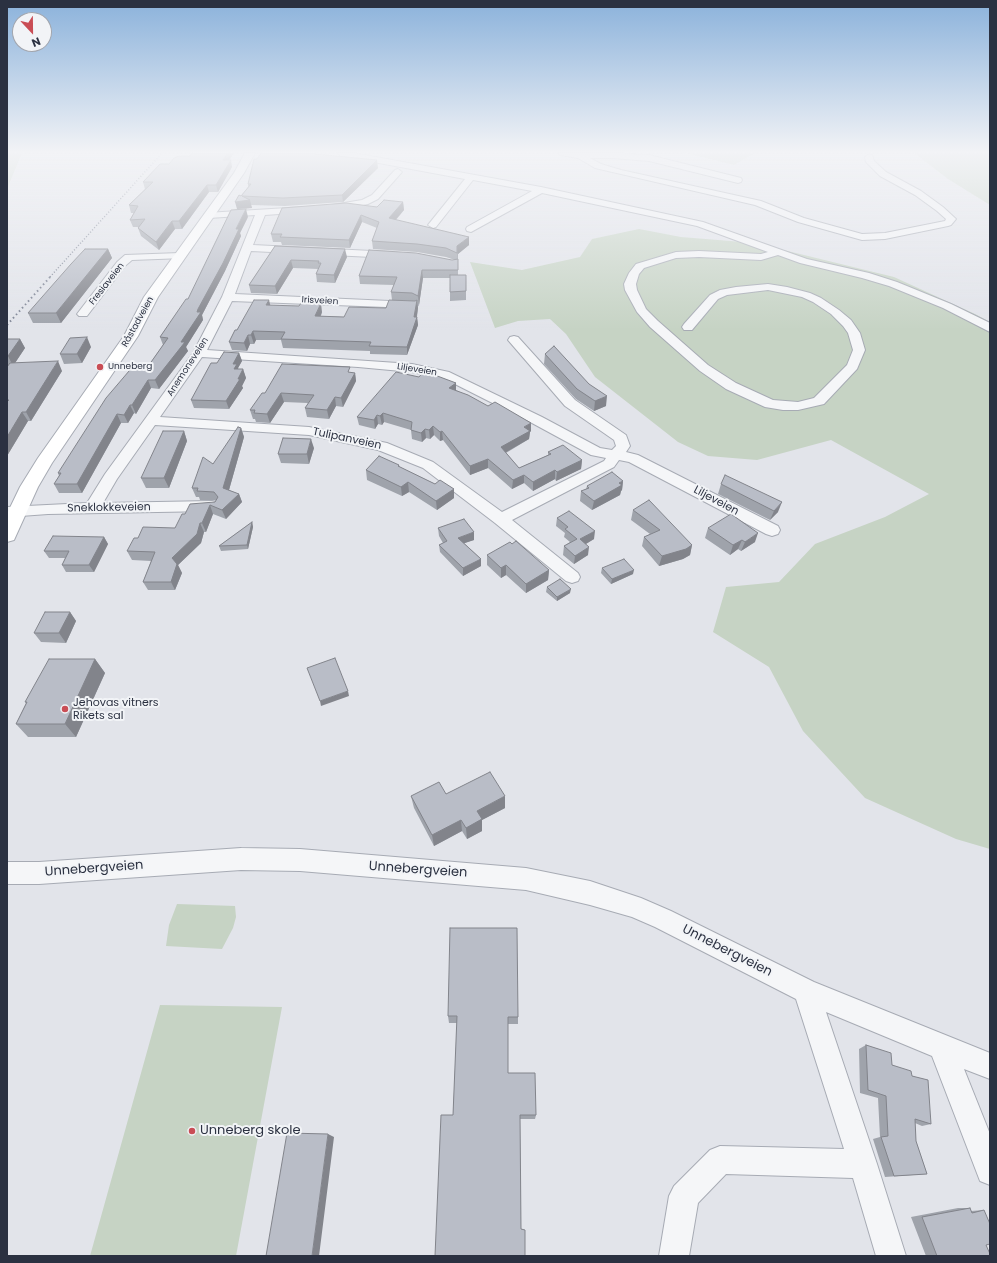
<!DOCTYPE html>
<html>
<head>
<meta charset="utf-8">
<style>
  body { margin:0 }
  #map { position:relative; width:997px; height:1263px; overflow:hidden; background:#e2e4ea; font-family:Poppins,sans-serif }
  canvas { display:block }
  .frame { position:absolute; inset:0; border:8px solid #2b3141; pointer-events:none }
  .north { position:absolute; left:12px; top:12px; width:40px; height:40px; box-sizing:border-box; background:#f2f4f7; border:1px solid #a2a6ae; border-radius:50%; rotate:158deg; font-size:11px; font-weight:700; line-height:16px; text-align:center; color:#2b3141 }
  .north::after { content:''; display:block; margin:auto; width:14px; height:18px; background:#c94d55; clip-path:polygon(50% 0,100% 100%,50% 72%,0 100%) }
</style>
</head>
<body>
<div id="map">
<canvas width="997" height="1263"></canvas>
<div class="frame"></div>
<div class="north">N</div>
</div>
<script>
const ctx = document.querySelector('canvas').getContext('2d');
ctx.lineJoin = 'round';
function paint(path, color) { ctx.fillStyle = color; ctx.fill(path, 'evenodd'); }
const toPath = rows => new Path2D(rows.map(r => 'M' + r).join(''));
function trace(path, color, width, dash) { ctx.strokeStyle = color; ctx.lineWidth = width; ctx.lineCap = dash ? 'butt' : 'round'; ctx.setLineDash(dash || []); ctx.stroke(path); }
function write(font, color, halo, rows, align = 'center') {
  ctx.font = font + ' Poppins,sans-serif'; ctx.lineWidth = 4; ctx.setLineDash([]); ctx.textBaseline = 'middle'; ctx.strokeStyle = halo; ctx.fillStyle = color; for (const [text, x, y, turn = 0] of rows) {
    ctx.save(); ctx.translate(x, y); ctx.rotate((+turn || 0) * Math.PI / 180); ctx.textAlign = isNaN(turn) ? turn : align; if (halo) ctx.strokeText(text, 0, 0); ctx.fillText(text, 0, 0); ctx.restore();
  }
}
const green = toPath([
  [7,153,22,153,7,189],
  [685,153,755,153,734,165],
  [914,153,990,153,990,205,948,179],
  [639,229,681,237,755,243,894,277,975,314,990,322,990,849,956,839,865,798,803,731,769,667,713,632,726,587,779,582,815,544,885,517,929,494,831,440,757,460,708,456,678,442,595,377,566,334,550,319,518,321,495,328,470,262,522,270,580,257,592,239],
  [177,904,235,906,236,917,233,928,222,949,166,946,169,925],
  [160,1005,282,1007,236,1256,90,1256]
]);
const minor = toPath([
  [337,153,354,153,541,187,703,222,807,259,869,273,897,282,951,304,990,323,990,332,943,308,889,286,862,278,800,263,778,255,761,260,699,257,676,258,644,268,639,274,636,284,637,290,646,309,658,321,708,365,736,383,773,400,798,402,814,398,847,365,853,350,848,333,843,326,831,314,813,302,802,297,768,290,727,295,718,299,692,330,684,330,682,327,684,324,710,295,720,290,736,287,768,284,787,287,810,293,821,298,839,310,851,320,860,333,865,350,857,369,824,404,798,410,783,410,765,407,726,389,700,371,650,327,637,312,625,290,624,284,629,273,636,264,676,252,699,251,761,254,768,252,697,226,542,193,471,232,467,231,466,229,467,227,532,191,473,180,436,227,433,228,428,225,465,179,341,156,337,153],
  [559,153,616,153,649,155,741,178,742,180,741,182,738,183,649,161,612,158,590,158,601,164,621,170,761,201,804,218,862,234,885,233,945,221,946,219,937,211,915,195,880,176,866,162,865,157,869,154,872,155,874,161,886,172,921,191,943,207,956,219,951,225,948,226,885,239,862,240,798,222,755,205,595,168,578,158,560,155,559,153],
  [398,169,402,172,378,199,368,204,332,211,327,208,332,205,362,200,372,195,395,170,398,169],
  [304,207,307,208,309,210,307,212,265,215,253,245,392,252,397,255,392,258,251,251,235,294,412,302,416,303,418,305,416,307,412,308,232,301,207,350,412,364,449,372,542,417,600,448,612,450,616,446,614,440,565,406,508,340,510,337,514,336,518,337,575,400,626,435,630,446,626,452,638,455,778,526,780,530,778,534,772,536,766,534,629,462,619,460,614,467,512,520,578,573,580,577,578,581,572,583,566,581,495,523,423,468,378,450,309,435,155,425,117,479,103,503,212,501,217,502,220,506,217,510,212,511,48,514,7,517,7,507,87,503,105,474,193,353,222,297,255,215,209,218,204,215,206,213,304,207],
  [202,357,358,367,412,372,445,379,532,423,591,455,606,458,604,461,502,512,433,462,387,443,309,427,160,417,202,357],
  [180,253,185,256,184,258,132,260,125,266,87,316,79,316,77,314,117,262,125,255,180,253],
  [241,848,300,849,526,868,590,881,641,898,671,911,814,982,990,1053,990,1079,964,1069,990,1134,990,1185,980,1181,932,1056,826,1012,877,1164,906,1256,876,1256,853,1178,726,1174,698,1203,689,1256,659,1256,669,1196,674,1186,710,1150,720,1146,844,1149,796,999,655,927,632,917,590,905,526,890,300,871,241,870,39,884,7,884,7,862,39,862,241,848]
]);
const secondary = toPath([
  [245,153,255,153,244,173,158,297,138,336,52,463,38,487,14,540,7,542,7,514,20,487,38,458,124,336,144,297,234,173,245,153]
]);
const railFar1 = toPath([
  [50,277,162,153]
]);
const rail = toPath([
  [7,325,51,276]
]);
const wall = toPath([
  [192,153,234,153,229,160,232,167,218,192,209,192,182,229,175,229,159,250,141,236,138,228,139,227,133,227,130,220,134,213,131,213,129,205,145,189,143,182,169,164,190,156],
  [315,154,378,168,343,202,285,206,251,205,252,208,237,209,241,196,248,187,248,184],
  [403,202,404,210,396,220,469,245,458,254,458,275,466,284,466,300,450,301,450,278,423,278,419,305,418,304,418,308,417,317,418,325,407,355,370,354,370,351,283,348,281,340,256,340,254,344,250,344,247,351,232,350,229,342,237,330,271,306,322,312,321,316,344,317,386,308,392,300,391,292,394,285,360,284,359,276,455,260,446,257,417,252,373,249,372,241,377,228,362,222,350,248,282,245,281,242,273,242,271,234,377,207],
  [248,217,240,233,241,236,225,271,202,315,203,320,186,347,188,351,159,389,151,388,136,414,134,413,128,423,121,423,82,493,59,493,54,484,59,476,58,473,149,365,163,345,160,337],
  [275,246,347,257,335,283,317,282,316,274,318,269,293,268,277,294,251,293,249,285],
  [108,249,112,258,61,323,33,323,28,313],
  [7,339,20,339,25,348,15,363,62,371,31,421,28,421,7,456,7,367,8,366,7,366],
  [91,347,82,363,64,364,60,354],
  [239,353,242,361,238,368,238,369,243,369,246,378,242,386,243,388,229,409,194,408,191,400,217,363],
  [545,354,589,384,606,406,594,411,576,399,544,364],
  [351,372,355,373,356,381,343,407,336,406,329,419,307,417,305,408,308,403,284,402,270,423,256,422,255,419,253,419,250,410,265,393],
  [419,377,456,383,456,390,531,431,530,432,529,439,506,453,519,468,548,455,548,452,582,460,581,469,556,481,555,479,533,491,524,483,512,489,488,468,470,475,443,440,440,441,434,435,430,439,426,438,422,442,412,439,411,430,384,422,382,425,378,424,375,429,359,425,357,417],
  [241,428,244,437,229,490,239,494,242,502,226,519,213,514,206,532,204,532,201,543,178,565,182,573,175,590,148,590,143,582,151,561,132,560,127,551,138,538,175,528,185,514,215,502,216,500,200,500,199,497,196,497,192,488,213,464],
  [184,431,187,441,169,488,146,488,141,478],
  [314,448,309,464,281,463,278,454],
  [399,465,400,467,435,484,454,489,454,498,437,510,409,492,402,496,367,480,366,470],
  [623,481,622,490,621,491,620,495,592,510,580,501,581,491,586,489,587,486],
  [721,484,778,512,770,520,718,494],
  [633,510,692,545,690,555,683,559,659,566,642,546,644,537,650,534,631,520],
  [557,518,594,539,586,544,588,555,574,564,563,555,564,546,570,542,564,537,565,533,556,526],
  [252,522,253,527,248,549,221,551,219,546],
  [438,528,474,540,464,543,481,559,481,566,463,576,440,552,439,545,443,543,439,536],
  [708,528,755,542,741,551,738,549,730,555,705,538],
  [104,537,108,544,94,572,66,572,62,565,65,558,49,558,44,551],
  [487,555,549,570,548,580,526,593,506,575,501,578,487,565],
  [602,568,633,574,611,584,601,573],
  [547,587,570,593,557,601,546,592],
  [70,612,76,621,66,643,41,642,34,633],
  [95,659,105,673,76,737,28,737,16,724,26,703,25,702],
  [446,794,505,808,482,820,482,831,467,839,462,831,434,846,414,808,411,796],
  [448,1016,518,1017,518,1024,508,1024,508,1073,536,1115,535,1119,520,1119,521,1229,525,1230,525,1256,453,1115,457,1023,449,1023],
  [866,1045,892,1065,912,1076,931,1124,922,1126,915,1123,916,1141,927,1174,885,1177,873,1139,880,1137,878,1098,860,1093,859,1049],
  [958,1208,970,1208,971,1211,984,1210,986,1245,990,1256,926,1256,911,1217]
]);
const shadedWall = toPath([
  [228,153,234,153,225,167,223,160],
  [231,160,232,167,218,192,216,185],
  [377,160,378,168,343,202,342,195],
  [207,185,209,192,182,229,179,221],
  [250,200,252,208,237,209,235,202],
  [403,202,404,210,390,226,389,218],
  [246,209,248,217,240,233,241,236,225,271,202,315,203,320,186,347,188,351,159,389,155,380,181,342,197,312,198,309,236,229],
  [361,215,362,222,350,248,349,240],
  [172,221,175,229,159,250,156,242],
  [469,237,469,245,458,254,458,261,457,246],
  [108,249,112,258,61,323,56,313],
  [345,249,347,257,335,283,334,275],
  [291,260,293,268,277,294,275,286],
  [422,270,423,278,419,305,418,296],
  [269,300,271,308,266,305],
  [417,300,418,308,416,321,417,317,418,325,407,355,407,347,414,317],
  [321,303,322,312,317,324,315,316],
  [253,331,256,340,254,344,251,335],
  [248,335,250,344,247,351,244,343],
  [87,337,91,347,82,363,77,354],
  [20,339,25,348,13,366,8,356],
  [239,353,242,361,238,368,240,373,237,378,233,364],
  [58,361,62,371,31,421,26,412],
  [243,369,246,378,242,386,243,388,229,409,226,401],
  [355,373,356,381,343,407,341,398],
  [148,380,151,388,136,414,132,405],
  [456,383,456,391,449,388],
  [281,393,284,402,270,423,267,414],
  [607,396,606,406,594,411,595,401],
  [335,397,336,406,329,419,327,410],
  [130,405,134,413,128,423,124,415],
  [22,412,28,421,7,456,7,437],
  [383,413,384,422,382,425,380,416],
  [117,414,121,423,82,493,77,484],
  [377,415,378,424,375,429,374,420],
  [531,423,531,431,530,432,529,439,501,455,501,447,524,427],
  [433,426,434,435,430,439,429,430],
  [241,428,244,437,227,497,223,488],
  [425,429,426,438,422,442,421,433],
  [184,431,187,441,169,488,164,478],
  [442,431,443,440,440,441,440,432],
  [311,439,314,448,309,464,307,454],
  [488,459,488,468,470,475,470,466],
  [582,460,581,469,556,481,557,472],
  [555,470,555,479,533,491,533,482],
  [524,475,524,483,512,489,513,480],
  [623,481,622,490,621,491,620,495,592,510,594,501],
  [408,482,409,492,402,496,401,487],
  [454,489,454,498,437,510,436,501],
  [239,494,242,502,226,519,222,510],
  [782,502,778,512,770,520,774,511],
  [210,505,213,514,206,532,202,523],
  [252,522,253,527,248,549,247,545],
  [200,523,204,532,201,543,178,565,182,573,175,590,171,582,172,558],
  [595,531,594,539,579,548,580,539],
  [474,532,474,540,459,545,458,538],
  [758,533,755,542,741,551,745,542],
  [104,537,108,544,94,572,89,565],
  [742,540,738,549,730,555,733,545],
  [692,545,690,555,683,559,659,566,662,556],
  [589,547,588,555,574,564,575,556],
  [481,559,481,566,463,576,463,568],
  [506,565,506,575,501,578,501,568],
  [549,570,548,580,526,593,526,584],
  [634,570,633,574,611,584,612,579],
  [571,589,570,593,557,601,557,597],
  [70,612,76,621,66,643,59,633],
  [95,659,105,673,76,737,65,724],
  [348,691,349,696,321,706,320,701],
  [505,796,505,808,482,820,482,831,467,839,466,828,477,811],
  [461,820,462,831,434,846,432,835],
  [328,1134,334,1137,319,1256,312,1256]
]);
const building = toPath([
  [192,153,228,153,223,160,231,160,216,185,207,185,179,221,172,221,156,242,138,228,145,219,130,220,138,206,129,205,153,182,143,182,160,164,169,164,174,158,179,156,190,156,192,153],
  [261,153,314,153,315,154,377,160,342,195,283,198,242,196,250,200,235,202,239,195,241,196,251,184,248,184,254,159,257,159,261,153],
  [384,200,403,202,389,218,469,237,457,246,457,253,446,248,417,244,372,241,379,222,361,215,349,240,280,237,282,234,271,234,282,208,346,203,377,207,384,200],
  [246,209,236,229,239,229,223,263,198,309,197,312,201,312,181,342,185,342,155,380,148,380,132,405,130,405,124,415,117,414,77,484,54,484,61,473,58,473,106,398,135,364,149,365,168,338,160,337,186,299,188,299,231,210,246,209],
  [275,246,345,249,334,275,316,274,321,263,318,263,319,261,291,260,275,286,249,285,275,246],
  [85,249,108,249,56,313,28,313,71,264,85,249],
  [369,250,416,253,452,260,458,259,458,270,422,270,418,296,412,293,391,292,397,277,359,276,369,250],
  [450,275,466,275,466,291,450,292,450,275],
  [254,300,269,300,266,305,299,306,301,303,321,303,315,316,344,317,349,307,386,308,389,300,415,301,417,300,414,317,417,317,407,347,369,346,371,342,281,339,285,332,253,331,251,335,248,335,244,343,229,342,235,330,237,330,254,300],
  [87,337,77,354,60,354,70,338,87,337],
  [7,339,20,339,8,356,7,356,7,339],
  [554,346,589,384,607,396,595,401,577,389,545,354,554,346],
  [224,352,239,353,233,364,237,364,234,369,243,369,238,379,240,379,226,401,191,400,211,363,217,363,224,352],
  [58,361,26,412,22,412,7,437,7,402,9,400,7,400,7,367,10,363,58,361],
  [282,364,350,367,348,372,355,373,341,398,335,397,327,410,305,408,314,395,281,393,267,414,254,413,255,410,250,410,262,393,265,393,282,364],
  [424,371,456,383,449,388,468,395,488,406,495,402,531,423,524,427,530,431,501,447,519,468,551,454,548,452,563,445,582,460,557,472,555,470,533,482,524,475,513,480,488,459,470,466,442,431,440,432,433,426,429,430,425,429,421,433,411,430,412,422,383,413,380,416,377,415,374,420,357,417,396,372,419,377,424,371],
  [238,427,241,428,223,488,239,494,222,510,210,505,202,523,200,523,197,534,172,558,177,564,171,582,143,582,155,552,127,551,134,538,138,538,143,527,175,528,182,514,185,514,190,504,215,502,218,497,214,492,197,491,198,488,192,488,203,457,213,464,238,427],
  [163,431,184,431,164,478,141,478,163,431],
  [283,438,311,439,307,454,278,454,283,438],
  [379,456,399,465,398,466,435,484,440,480,454,489,436,501,408,482,401,487,366,470,379,456],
  [612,472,623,481,619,483,622,485,594,501,581,491,589,488,587,486,612,472],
  [725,475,782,502,774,511,721,484,725,475],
  [649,500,692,545,686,549,662,556,644,537,660,530,633,510,649,500],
  [569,511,595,531,580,539,589,547,575,556,564,546,577,539,565,529,568,527,557,518,569,511],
  [731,514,758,533,745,542,742,540,733,545,708,528,731,514],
  [464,519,474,532,458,538,481,559,463,568,439,545,447,541,438,528,464,519],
  [252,522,247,545,219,546,252,522],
  [53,536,104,537,89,565,62,565,69,551,44,551,53,536],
  [516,541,549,570,526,584,506,565,501,568,487,555,510,542,512,544,516,541],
  [624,559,634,570,612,579,602,568,624,559],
  [560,579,571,589,557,597,547,587,560,579],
  [45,612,70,612,59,633,34,633,45,612],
  [335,658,348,691,320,701,307,668,335,658],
  [49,659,95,659,65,724,16,724,27,702,25,702,49,659],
  [490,772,505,796,477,811,482,819,466,828,461,820,432,835,411,796,439,782,446,794,490,772],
  [450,928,517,928,518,1017,508,1017,508,1073,535,1073,536,1115,520,1115,521,1229,525,1230,525,1256,435,1256,441,1115,453,1115,457,1016,448,1016,450,928],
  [866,1045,891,1053,892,1065,911,1071,912,1076,928,1080,931,1124,915,1119,916,1141,927,1174,894,1176,881,1137,888,1136,886,1096,868,1090,866,1045],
  [287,1133,328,1134,312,1256,266,1256,287,1133],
  [970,1208,972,1213,984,1210,990,1224,990,1244,986,1245,990,1254,990,1256,937,1256,922,1217,970,1208]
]);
const markers = [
  [100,367,4,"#c94d55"],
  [65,709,4,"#c94d55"],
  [192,1131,4,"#c94d55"]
];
const farStreetnames = [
  ["Fresiaveien",107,284,-52],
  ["Irisveien",320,301,3],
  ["Råstadveien",138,322,-61],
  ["Anemoneveien",188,367,-57],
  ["Liljeveien",417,370,9]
];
const farPoinames = [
  ["Unneberg",108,367]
];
const streetNames = [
  ["Tulipanveien",347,439,12],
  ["Liljeveien",716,501,28],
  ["Sneklokkeveien",109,508,-1]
];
const poiNames = [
  ["Jehovas vitners",73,703],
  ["Rikets sal",73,716]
];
const nearStreetnames = [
  ["Unnebergveien",94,869,-4],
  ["Unnebergveien",418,870,4],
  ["Unnebergveien",727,951,27]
];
const nearPoinames = [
  ["Unneberg skole",200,1131]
];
paint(green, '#c6d3c4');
trace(minor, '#a7abb4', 2);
trace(secondary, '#a7abb4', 2);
paint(minor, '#f5f6f8');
paint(secondary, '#fff');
trace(railFar1, '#7c8393', 1.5, [1, 2]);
trace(rail, '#7c8393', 2, [1.5, 3]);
paint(wall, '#9fa3ab');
paint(shadedWall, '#82848b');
paint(building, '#b9bdc7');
trace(building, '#82848b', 1);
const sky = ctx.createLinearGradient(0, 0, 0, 330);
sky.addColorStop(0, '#8bb2db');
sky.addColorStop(0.46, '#f2f3f6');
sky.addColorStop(1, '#f2f3f600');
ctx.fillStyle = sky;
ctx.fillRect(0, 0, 997, 330);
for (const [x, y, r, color] of markers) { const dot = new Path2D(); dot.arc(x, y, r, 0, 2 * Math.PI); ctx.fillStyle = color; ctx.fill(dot); trace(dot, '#f2f4f7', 1.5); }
write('9px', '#2b3141', '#f2f4f7', farStreetnames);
write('9px', '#2b3141', '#f2f4f7', farPoinames, 'left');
write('11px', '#2b3141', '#f2f4f7', streetNames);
write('11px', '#2b3141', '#f2f4f7', poiNames, 'left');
write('13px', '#2b3141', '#f2f4f7', nearStreetnames);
write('13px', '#2b3141', '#f2f4f7', nearPoinames, 'left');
</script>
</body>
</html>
